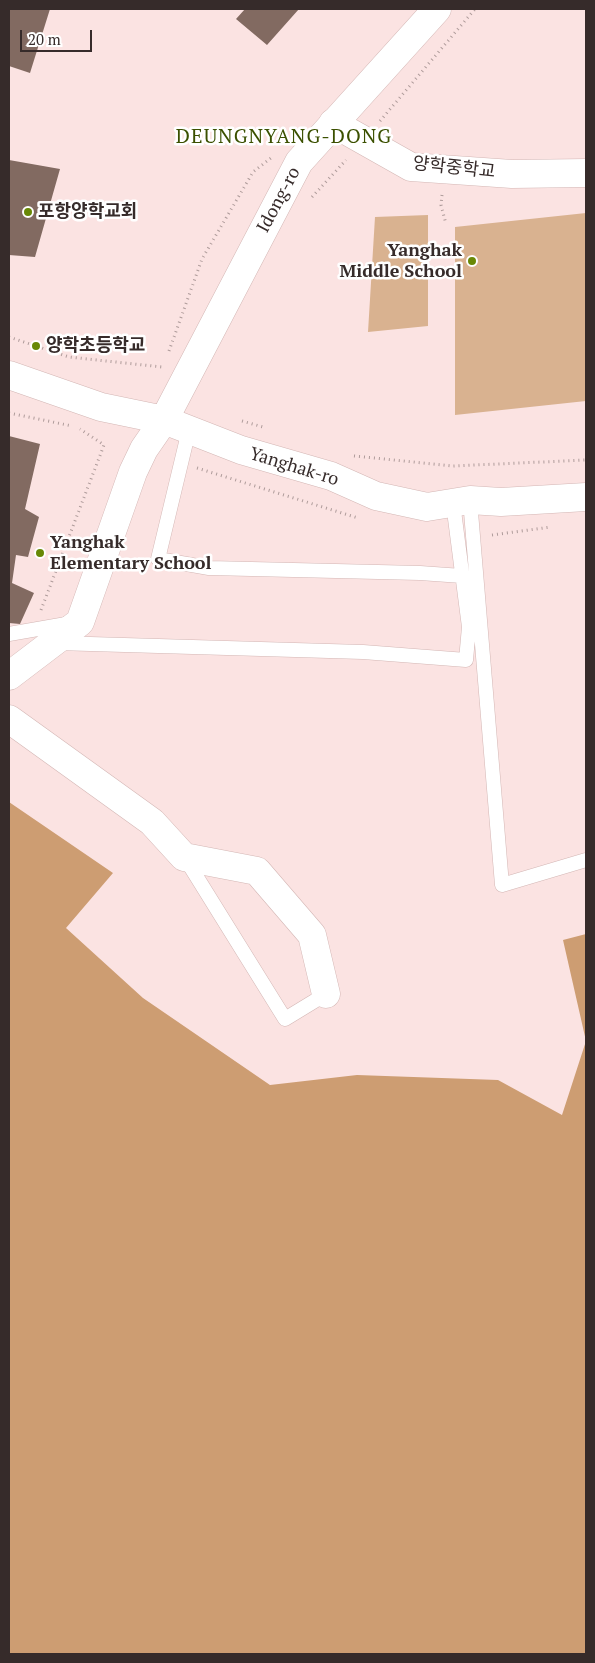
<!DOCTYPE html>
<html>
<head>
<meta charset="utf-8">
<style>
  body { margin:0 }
  #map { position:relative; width:595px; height:1663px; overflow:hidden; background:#fbe3e2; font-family:"PT Serif",serif }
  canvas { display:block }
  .frame { position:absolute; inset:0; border:10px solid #362b2a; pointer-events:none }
  .scale { position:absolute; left:20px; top:30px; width:72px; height:22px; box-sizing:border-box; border:2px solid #362b2a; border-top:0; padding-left:6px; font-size:15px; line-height:18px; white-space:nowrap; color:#362b2a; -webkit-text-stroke:4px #fff; paint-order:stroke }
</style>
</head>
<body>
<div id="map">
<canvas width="595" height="1663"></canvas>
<div class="frame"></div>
<div class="scale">20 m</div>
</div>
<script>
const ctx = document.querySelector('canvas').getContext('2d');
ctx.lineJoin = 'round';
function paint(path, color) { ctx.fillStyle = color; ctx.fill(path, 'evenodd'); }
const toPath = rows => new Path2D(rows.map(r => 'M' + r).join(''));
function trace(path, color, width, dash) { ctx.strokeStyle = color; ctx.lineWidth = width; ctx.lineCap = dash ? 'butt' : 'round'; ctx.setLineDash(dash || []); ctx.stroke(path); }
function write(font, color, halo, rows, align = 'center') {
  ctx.font = font + ' "PT Serif","Noto Sans KR",serif'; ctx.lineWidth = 5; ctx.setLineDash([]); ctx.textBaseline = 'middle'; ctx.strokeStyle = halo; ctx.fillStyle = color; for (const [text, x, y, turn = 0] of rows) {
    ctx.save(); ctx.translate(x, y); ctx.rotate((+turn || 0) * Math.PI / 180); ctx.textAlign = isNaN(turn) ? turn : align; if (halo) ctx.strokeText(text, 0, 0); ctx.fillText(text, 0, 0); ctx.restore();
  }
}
const green = toPath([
  [586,213,586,401,455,415,455,227],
  [428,215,428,326,368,332,375,217]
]);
const forest = toPath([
  [9,802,113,873,66,928,143,998,270,1085,357,1075,498,1080,562,1115,586,1041,563,940,586,934,586,1654,9,1654]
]);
const building = toPath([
  [9,9,50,9,30,73,9,66],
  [245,9,299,9,267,45,236,19],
  [9,160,60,169,35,257,9,255],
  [9,436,40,444,25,509,39,517,28,557,16,555,12,583,34,593,20,624,9,623]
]);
const path = toPath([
  [380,121,475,9],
  [442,195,441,205,446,224],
  [312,197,346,160],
  [9,337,69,357,162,367],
  [169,351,202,259,253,172,271,158],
  [9,413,72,426],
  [242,421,263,427],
  [354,456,453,466,586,460],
  [197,468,358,518],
  [492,535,551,527],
  [41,610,104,445,80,429]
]);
const service = toPath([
  [189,430,158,559,209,568,420,573,462,576],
  [470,500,502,885,586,860],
  [9,634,72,623],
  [56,643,363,652,466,660,469,627,453,503],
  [185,858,285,1019,326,994]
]);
const minor = toPath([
  [333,123,411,167,512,174,586,173],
  [9,676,80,622,133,472,144,449,164,420,241,450,331,476,376,496,427,507,470,500,501,502,586,497],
  [9,719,152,822,184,857,257,871,312,935,326,994]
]);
const tertiary = toPath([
  [9,375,101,407,164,420,299,162,437,9]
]);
const markers = [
  [28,212,5,"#688806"],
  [472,261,5,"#688806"],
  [36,346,5,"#688806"],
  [40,553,5,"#688806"]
];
const streetNames = [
  ["양학중학교",454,168,6],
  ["Idong-ro",279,200,-62],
  ["Yanghak-ro",294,467,17]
];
const poiNames = [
  ["포항양학교회",38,212],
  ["Yanghak",462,251,"right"],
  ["Middle School",462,272,"right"],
  ["양학초등학교",46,346],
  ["Yanghak",50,543],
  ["Elementary School",50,564]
];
const quarterNames = [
  ["DEUNGNYANG-DONG",284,137]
];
paint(green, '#d9b290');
paint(forest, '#cd9d72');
paint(building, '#826a61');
trace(service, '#d3b6b4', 15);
trace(minor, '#d3b6b4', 29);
trace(tertiary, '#d3b6b4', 29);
trace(path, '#ae9b9a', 3, [1, 4]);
trace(service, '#fff', 14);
trace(minor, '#fff', 28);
trace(tertiary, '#fff', 28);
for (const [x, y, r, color] of markers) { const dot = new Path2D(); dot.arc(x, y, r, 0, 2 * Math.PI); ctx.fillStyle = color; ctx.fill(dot); trace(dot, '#fff', 2); }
write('18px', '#362b2a', '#fff', streetNames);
write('bold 18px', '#362b2a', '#fff', poiNames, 'left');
ctx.letterSpacing = '1px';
write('20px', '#3b5000', '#fff', quarterNames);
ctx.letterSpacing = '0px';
</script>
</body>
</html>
